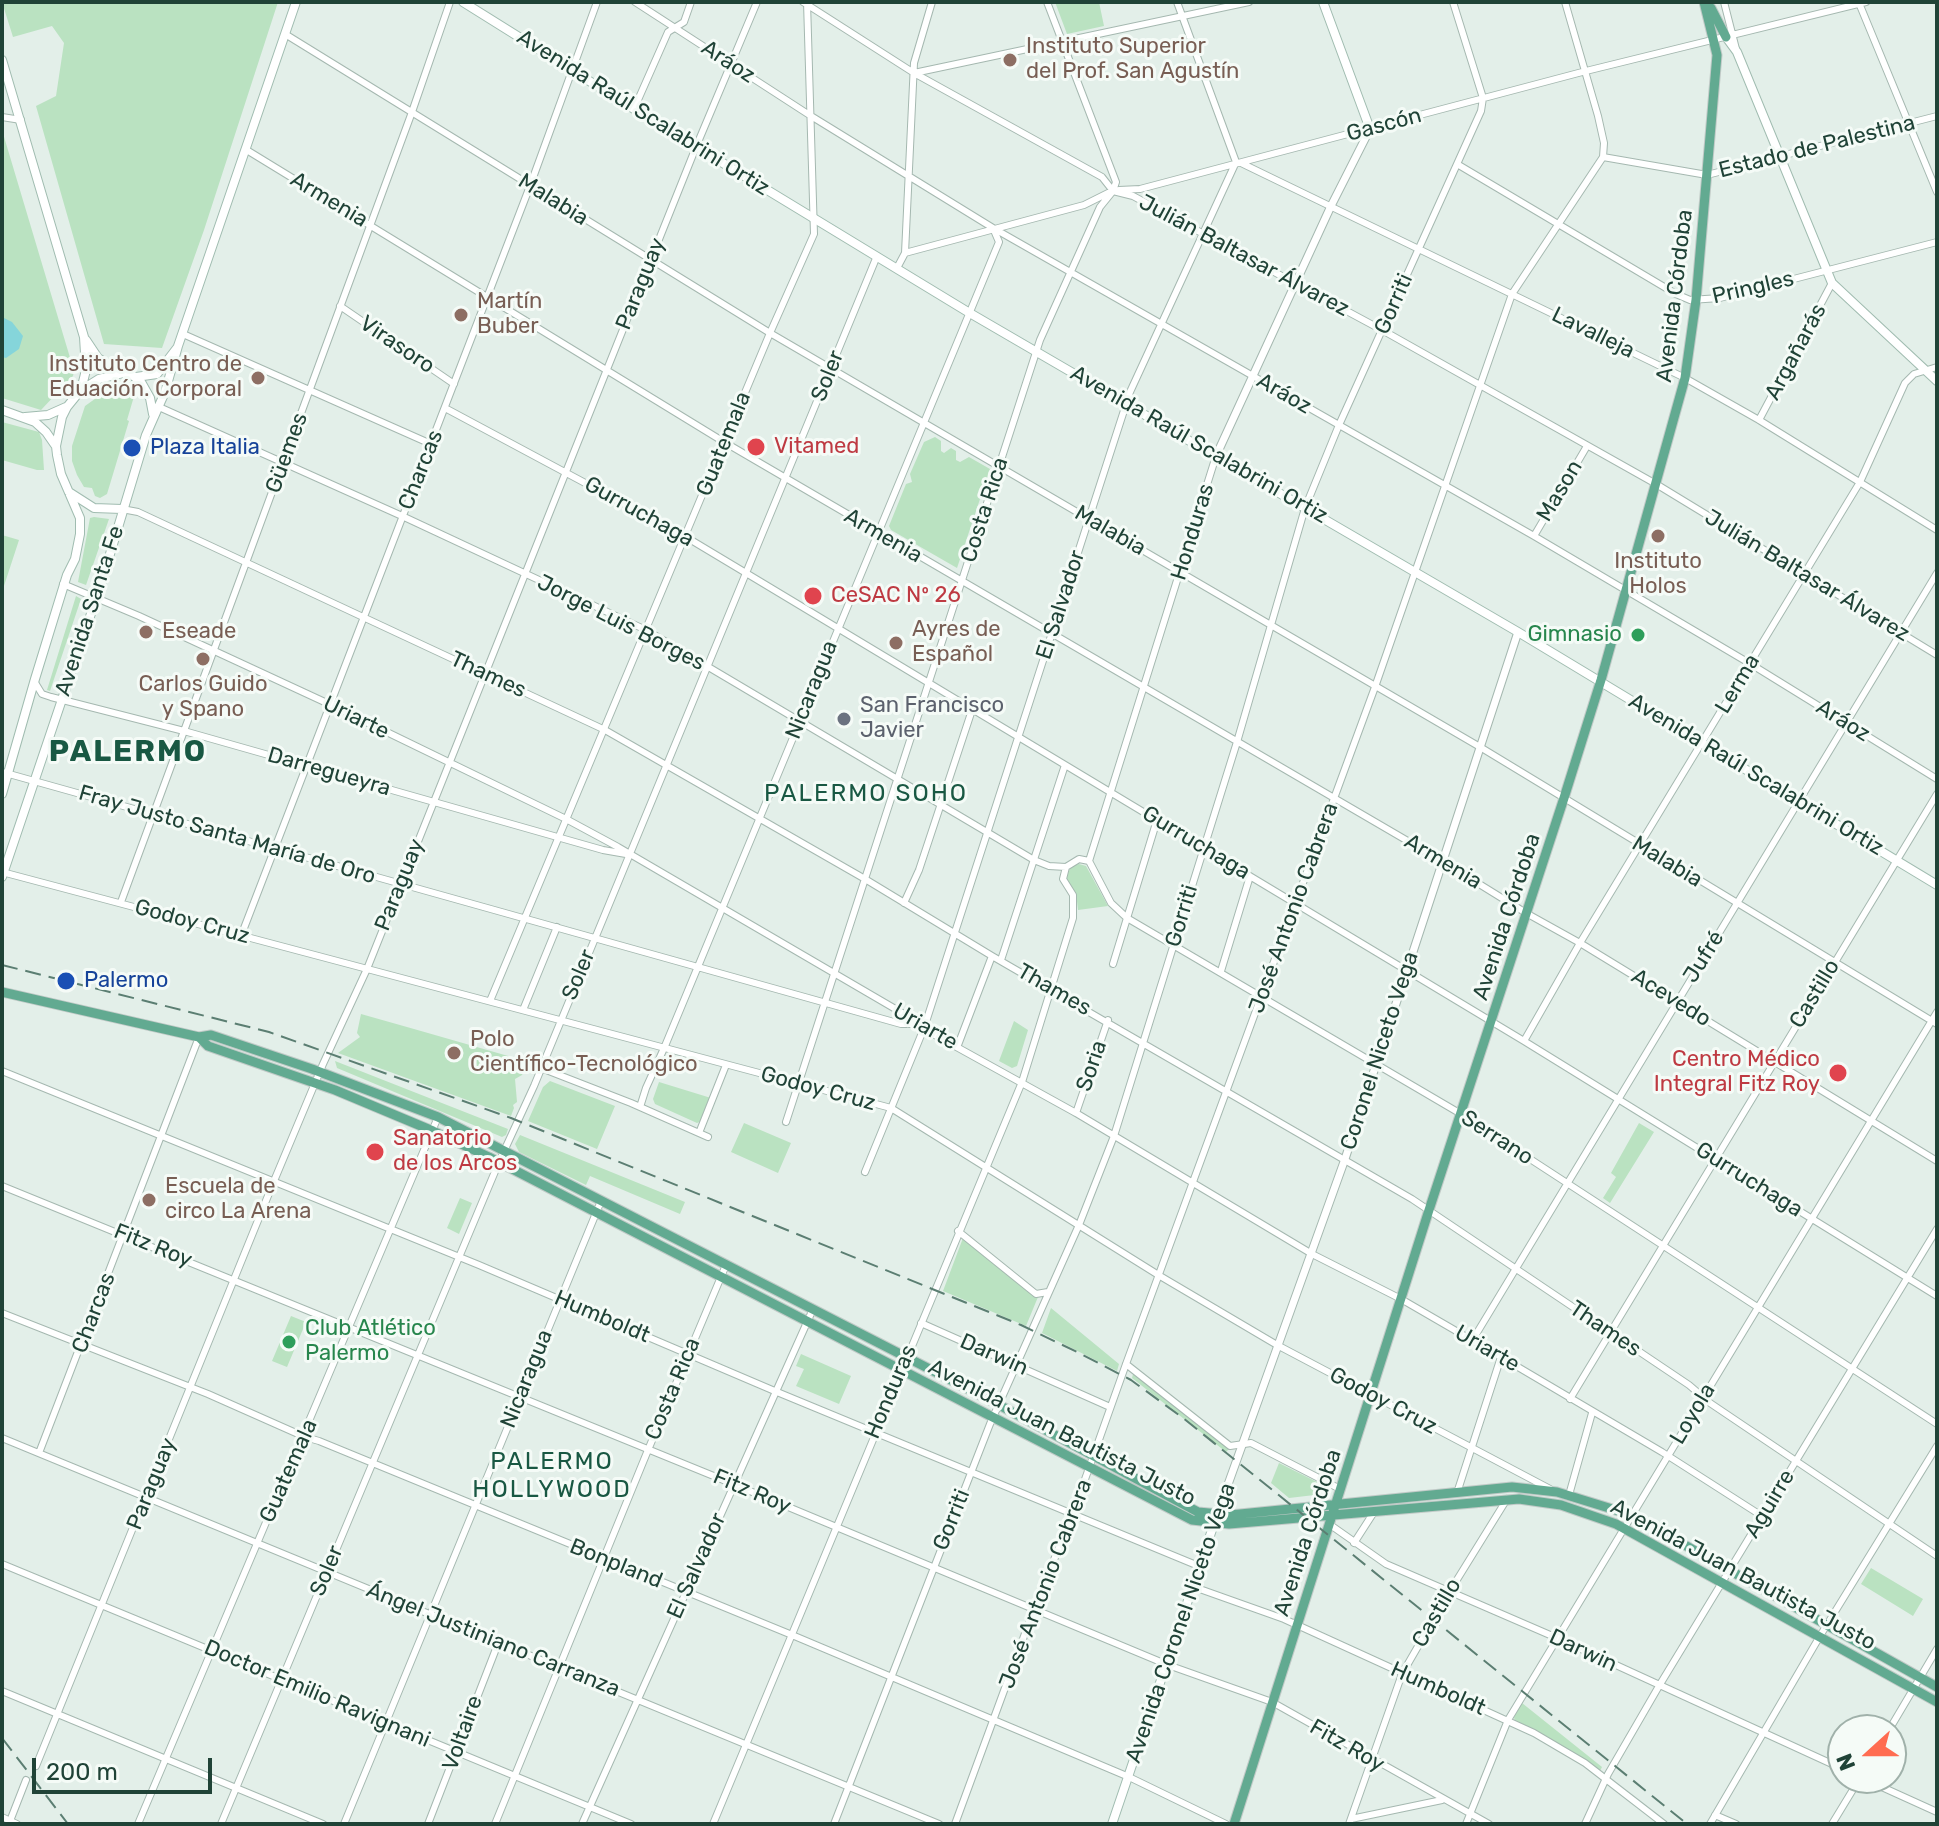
<!DOCTYPE html>
<html>
<head>
<meta charset="utf-8">
<style>
  body { margin:0 }
  #map { position:relative; width:1939px; height:1826px; overflow:hidden; background:#e3efe9; font-family:Rubik,sans-serif }
  canvas { display:block }
  .frame { position:absolute; inset:0; border:4px solid #204337; pointer-events:none }
  .north { position:absolute; left:1827px; top:1714px; width:80px; height:80px; box-sizing:border-box; background:#f5fbf7; border:2px solid #a0b1aa; border-radius:50%; rotate:249deg; font-size:22px; font-weight:700; line-height:32px; text-align:center; color:#204337 }
  .north::after { content:''; display:block; margin:auto; width:28px; height:36px; background:#ff6c51; clip-path:polygon(50% 0,100% 100%,50% 72%,0 100%) }
  .scale { position:absolute; left:32px; top:1758px; width:180px; height:36px; box-sizing:border-box; border:4px solid #204337; border-top:0; padding-left:10px; font-size:24px; line-height:28px; white-space:nowrap; color:#204337; -webkit-text-stroke:6px #f5fbf7; paint-order:stroke }
</style>
</head>
<body>
<div id="map">
<canvas width="1939" height="1826"></canvas>
<div class="frame"></div>
<div class="north">N</div>
<div class="scale">200 m</div>
</div>
<script>
const ctx = document.querySelector('canvas').getContext('2d');
ctx.lineJoin = 'round';
function paint(path, color) { ctx.fillStyle = color; ctx.fill(path, 'evenodd'); }
const toPath = rows => new Path2D(rows.map(r => 'M' + r).join(''));
function trace(path, color, width, dash) { ctx.strokeStyle = color; ctx.lineWidth = width; ctx.lineCap = dash ? 'butt' : 'round'; ctx.setLineDash(dash || []); ctx.stroke(path); }
function write(font, color, halo, rows, align = 'center') {
  ctx.font = font + ' Rubik,sans-serif'; ctx.lineWidth = 6; ctx.setLineDash([]); ctx.textBaseline = 'middle'; ctx.strokeStyle = halo; ctx.fillStyle = color; for (const [text, x, y, turn = 0] of rows) {
    ctx.save(); ctx.translate(x, y); ctx.rotate((+turn || 0) * Math.PI / 180); ctx.textAlign = isNaN(turn) ? turn : align; if (halo) ctx.strokeText(text, 0, 0); ctx.fillText(text, 0, 0); ctx.restore();
  }
}
const green = toPath([
  [2,2,278,2,204,230,162,348,104,344,36,106,56,96,64,43,52,26,13,37],
  [1055,2,1099,2,1104,26,1067,34],
  [2,130,74,371,73,376,41,410,2,398],
  [126,387,135,393,127,420,129,421,107,494,100,498,95,496,92,488,84,487,77,475,72,461,72,446,85,406,106,391,114,388,120,391],
  [2,422,39,432,42,440,44,470,37,470,2,460],
  [935,437,941,441,941,451,944,453,951,448,956,451,956,460,960,462,969,457,990,469,957,568,891,530,889,526,906,484,912,482,910,474,924,442],
  [94,517,109,519,86,585,78,582,90,518],
  [2,535,19,540,2,592],
  [76,596,81,599,50,691,47,690],
  [1079,864,1086,866,1108,906,1078,910,1076,893,1066,881,1066,875,1073,865],
  [361,1014,414,1029,536,1064,525,1068,522,1075,515,1079,517,1102,513,1105,514,1108,511,1116,338,1053,360,1037,357,1033],
  [1014,1021,1028,1030,1017,1066,1012,1068,999,1061],
  [335,1061,508,1129,506,1135,502,1137,337,1068],
  [550,1081,615,1106,597,1149,528,1121,543,1087],
  [659,1082,711,1098,702,1121,697,1123,655,1104,653,1099],
  [744,1123,791,1143,778,1173,731,1152],
  [1639,1123,1654,1132,1610,1203,1603,1198,1616,1177,1611,1173],
  [520,1135,685,1202,680,1214,590,1176,586,1185,519,1152,515,1144],
  [460,1198,472,1203,459,1234,447,1228],
  [963,1238,1038,1297,1026,1326,943,1291],
  [1051,1308,1119,1364,1117,1371,1042,1333],
  [291,1316,306,1322,287,1367,272,1361],
  [801,1354,851,1376,839,1404,796,1386,804,1369,796,1366],
  [1133,1374,1229,1449,1226,1452,1132,1378],
  [1279,1463,1325,1486,1323,1494,1289,1498,1271,1483],
  [1871,1568,1923,1599,1913,1616,1861,1584],
  [1522,1703,1602,1767,1600,1771,1570,1750,1515,1722,1514,1717]
]);
const water = toPath([
  [2,317,12,322,23,336,19,349,6,358,2,357]
]);
const minor = toPath([
  [635,2,811,116,993,228,1534,536,1749,663,1937,779],
  [803,2,914,73,1102,177,1113,191,1133,196,1382,330,1656,484,1937,655],
  [1724,2,1736,49],
  [1859,3,1937,192],
  [285,34,770,333,1480,747,1937,1024],
  [914,73,1249,2],
  [634,109,668,32,684,22,691,2],
  [2,117,21,120],
  [245,149,724,442,1442,861,1526,913,1580,943,1937,1161],
  [1603,157,1707,175,1937,116],
  [1241,163,1685,378,1759,420,1937,530],
  [1457,164,1676,294,1690,300,1720,298,1937,242],
  [1119,190,1140,189,1586,71,1866,2],
  [905,253,1084,205,1108,193],
  [897,268,905,253,914,63,932,2],
  [340,306,454,384],
  [183,334,431,444],
  [159,407,402,516,646,630,1034,860,1049,866,1066,867],
  [445,408,686,537,746,573,1524,1041,1937,1296],
  [1759,420,1832,283],
  [122,509,138,512,605,730,865,879,992,956,1412,1199,1689,1385,1710,1403,1937,1556],
  [1534,536,1587,446],
  [63,584,139,616,329,704,566,819,618,847,904,1014,915,1024,1076,1113,1312,1254,1401,1299,1501,1357,1662,1452,1762,1516],
  [34,681,42,694,51,697,184,731,603,850,626,854],
  [2,772,901,1024,915,1024],
  [1089,861,1111,903,1127,918,1461,1114,1937,1424],
  [1089,861,1216,456],
  [1066,867,1079,859,1089,861],
  [2,872,891,1108,1160,1276,1277,1345,1550,1489],
  [121,902,412,112,450,2],
  [904,903,919,870,972,710],
  [241,936,530,186,597,2],
  [1001,960,1065,765],
  [1113,964,1157,820],
  [1221,971,1250,876],
  [490,1001,770,333,814,234,807,2],
  [523,1010,557,927],
  [1524,1041,1580,943,1860,482,1905,383,1914,374,1937,367],
  [958,1045,992,956],
  [541,1068,631,1103,708,1137],
  [2,1071,479,1265,777,1392,1201,1567],
  [640,1107,646,1088,665,1046,999,242,993,228],
  [1076,1113,1108,1020],
  [786,1122,1040,340,1100,207,1113,191,1116,182,1047,2],
  [699,1133,726,1065],
  [865,1172,924,1028,1130,392,1236,162,1177,2],
  [2,1186,721,1479,1168,1665,1272,1702,1489,1824],
  [958,1231,1036,1294,1048,1292],
  [2,1313,208,1394,305,1437,319,1441,792,1635,1129,1777,1226,1824],
  [921,1323,1110,1407],
  [1472,1341,1937,573],
  [1126,1364,1230,1446,1251,1443,1340,1489],
  [1570,1399,1937,794],
  [2,1438,939,1824],
  [39,1453,199,1037],
  [1457,1493,1501,1357],
  [1569,1495,1592,1413],
  [1329,1524,1386,1564,1557,1638,1843,1769],
  [1354,1543,1374,1512],
  [2,1564,631,1824],
  [1194,1587,1284,1619,1534,1733,1585,1763,1664,1824],
  [2,1691,323,1824],
  [1889,1730,1937,1649],
  [36,1766,274,1181,323,1064,367,969,696,147,757,2],
  [1862,1778,1937,1812],
  [1715,1815,1736,1824],
  [2,1817,17,1824],
  [1351,1819,1442,1800],
  [10,1821,26,1780],
  [138,1824,438,1117],
  [221,1824,499,1162,534,1086,877,256],
  [344,1824,601,1201],
  [428,1824,499,1641],
  [495,1824,648,1450,726,1265],
  [582,1824,813,1309],
  [713,1824,1022,1082,1073,918,1073,895,1063,879,1066,867],
  [834,1824,990,1424,1079,1225,1114,1136,1237,742,1305,508,1339,425,1481,111,1483,98,1453,2],
  [955,1824,1034,1609,1073,1513,1126,1364,1375,687,1512,294,1603,157,1604,143,1598,116,1565,2],
  [1349,1824,1402,1674,1450,1591,1507,1499],
  [1466,1824,1508,1720,1937,1012],
  [1585,1824,1608,1774,1659,1686,1937,1229],
  [1710,1824,1820,1636,1937,1446],
  [1832,1824,1860,1778]
]);
const tertiary = toPath([
  [1216,456,1331,206,1370,129],
  [1217,1515,1345,1159,1518,632]
]);
const secondary = toPath([
  [463,2,634,109,968,312,1518,632,1937,885],
  [1323,2,1370,129],
  [1726,37,1737,52,1832,283,1937,381],
  [2,60,84,337,86,370,81,390],
  [86,340,98,358,122,373],
  [136,377,157,374,177,348],
  [2,410,35,422,46,432,55,445],
  [25,417,48,415,66,407],
  [69,492,94,508,122,509],
  [2,794,35,679,67,575,75,559,80,534,80,518,61,474,57,455,56,446,62,417,67,407,80,391,99,379,123,373,132,375,141,382,150,398,153,414],
  [2,877,100,587,146,435,165,392,178,346,296,2],
  [1112,1824,1216,1518]
]);
const primary = toPath([
  [1711,8,1726,37],
  [2,992,199,1037,211,1035,312,1069,438,1117,988,1399,1198,1512,1230,1515,1512,1487,1557,1492,1622,1512,1642,1521,1937,1687],
  [199,1037,208,1046,335,1090,433,1131,489,1157,1192,1520,1229,1524,1519,1499,1561,1505,1616,1524,1937,1702],
  [1234,1824,1429,1210,1564,798,1601,680,1685,378,1696,300,1717,55,1704,2]
]);
const rail = toPath([
  [2,965,269,1032,511,1118,1021,1325,1077,1352,1131,1380,1183,1418,1687,1824],
  [2,1738,68,1824]
]);
const markers = [
  [1010,60,8,"#8d6e63"],
  [461,315,8,"#8d6e63"],
  [258,378,8,"#8d6e63"],
  [756,447,10,"#e0444e"],
  [132,448,10,"#1a4fb4"],
  [1658,536,8,"#8d6e63"],
  [813,596,10,"#e0444e"],
  [146,632,8,"#8d6e63"],
  [1638,635,8,"#2e9e5b"],
  [896,643,8,"#8d6e63"],
  [203,659,8,"#8d6e63"],
  [844,719,8,"#6b7280"],
  [66,981,10,"#1a4fb4"],
  [454,1053,8,"#8d6e63"],
  [1838,1073,10,"#e0444e"],
  [375,1152,10,"#e0444e"],
  [149,1200,8,"#8d6e63"],
  [289,1342,8,"#2e9e5b"]
];
const educationNames = [
  ["Instituto Superior",1026,47],
  ["del Prof. San Agustín",1026,72],
  ["Martín",477,302],
  ["Buber",477,327],
  ["Instituto Centro de",242,365,"right"],
  ["Eduación. Corporal",242,390,"right"],
  ["Instituto",1658,562,"center"],
  ["Holos",1658,587,"center"],
  ["Ayres de",912,630],
  ["Español",912,655],
  ["Eseade",162,632],
  ["Carlos Guido",203,685,"center"],
  ["y Spano",203,710,"center"],
  ["Polo",470,1040],
  ["Científico-Tecnológico",470,1065],
  ["Escuela de",165,1187],
  ["circo La Arena",165,1212]
];
const streetNames = [
  ["Aráoz",728,62,33],
  ["Avenida Raúl Scalabrini Ortiz",643,113,32],
  ["Gascón",1384,125,-15],
  ["Estado de Palestina",1817,147,-14],
  ["Armenia",329,200,31],
  ["Malabia",553,200,32],
  ["Julián Baltasar Álvarez",1244,256,28],
  ["Paraguay",641,284,-68],
  ["Pringles",1753,288,-13],
  ["Avenida Córdoba",1675,296,-83],
  ["Gorriti",1394,304,-66],
  ["Lavalleja",1593,333,26],
  ["Virasoro",397,345,34],
  ["Argañarás",1796,352,-62],
  ["Soler",828,376,-68],
  ["Aráoz",1284,394,30],
  ["Guatemala",724,444,-68],
  ["Avenida Raúl Scalabrini Ortiz",1199,445,30],
  ["Güemes",287,453,-70],
  ["Charcas",421,470,-68],
  ["Mason",1560,491,-59],
  ["Costa Rica",985,510,-72],
  ["Gurruchaga",639,512,29],
  ["Malabia",1110,531,30],
  ["Honduras",1193,532,-73],
  ["Armenia",883,536,30],
  ["Julián Baltasar Álvarez",1807,576,31],
  ["El Salvador",1061,605,-72],
  ["Avenida Santa Fe",90,611,-72],
  ["Jorge Luis Borges",621,623,27],
  ["Thames",488,675,25],
  ["Lerma",1738,684,-59],
  ["Nicaragua",812,690,-68],
  ["Uriarte",356,718,26],
  ["Aráoz",1843,721,32],
  ["Darregueyra",329,772,16],
  ["Avenida Raúl Scalabrini Ortiz",1756,775,31],
  ["Fray Justo Santa María de Oro",227,835,16],
  ["Gurruchaga",1196,843,31],
  ["Armenia",1443,862,31],
  ["Malabia",1667,862,31],
  ["Paraguay",400,885,-68],
  ["José Antonio Cabrera",1294,908,-70],
  ["Gorriti",1182,916,-73],
  ["Avenida Córdoba",1507,917,-72],
  ["Godoy Cruz",192,922,15],
  ["Jufré",1704,957,-58],
  ["Soler",579,975,-67],
  ["Thames",1054,990,30],
  ["Castillo",1815,994,-59],
  ["Acevedo",1671,998,32],
  ["Uriarte",925,1027,30],
  ["Coronel Niceto Vega",1380,1051,-72],
  ["Soria",1092,1066,-71],
  ["Godoy Cruz",818,1089,15],
  ["Serrano",1497,1138,33],
  ["Gurruchaga",1749,1180,32],
  ["Fitz Roy",153,1246,22],
  ["Charcas",94,1313,-69],
  ["Humboldt",602,1317,23],
  ["Thames",1605,1329,34],
  ["Uriarte",1487,1349,30],
  ["Darwin",994,1355,24],
  ["Nicaragua",527,1379,-68],
  ["Costa Rica",673,1389,-67],
  ["Honduras",891,1392,-67],
  ["Godoy Cruz",1383,1401,28],
  ["Loyola",1693,1414,-59],
  ["Avenida Juan Bautista Justo",1062,1433,27],
  ["Guatemala",289,1471,-66],
  ["Paraguay",152,1484,-68],
  ["Fitz Roy",752,1492,23],
  ["Aguirre",1770,1504,-59],
  ["Gorriti",952,1520,-68],
  ["Avenida Córdoba",1308,1533,-72],
  ["Bonpland",616,1564,22],
  ["El Salvador",697,1566,-66],
  ["Soler",327,1571,-67],
  ["Avenida Juan Bautista Justo",1743,1575,28],
  ["José Antonio Cabrera",1046,1584,-69],
  ["Castillo",1437,1613,-60],
  ["Avenida Coronel Niceto Vega",1181,1623,-71],
  ["Ángel Justiniano Carranza",493,1640,22],
  ["Darwin",1583,1651,25],
  ["Humboldt",1438,1689,24],
  ["Doctor Emilio Ravignani",317,1694,23],
  ["Voltaire",463,1733,-70],
  ["Fitz Roy",1347,1746,30]
];
const healthNames = [
  ["Vitamed",774,447],
  ["CeSAC Nº 26",831,596],
  ["Centro Médico",1820,1060,"right"],
  ["Integral Fitz Roy",1820,1085,"right"],
  ["Sanatorio",393,1139],
  ["de los Arcos",393,1164]
];
const transitNames = [
  ["Plaza Italia",150,448],
  ["Palermo",84,981]
];
const leisureNames = [
  ["Gimnasio",1622,635],
  ["Club Atlético",305,1329,"left"],
  ["Palermo",305,1354,"left"]
];
const worshipNames = [
  ["San Francisco",860,706],
  ["Javier",860,731]
];
const neighbourhoodNames = [
  ["PALERMO SOHO",866,794],
  ["PALERMO",552,1462],
  ["HOLLYWOOD",552,1490]
];
const districtNames = [
  ["PALERMO",128,752]
];
paint(green, '#bae2c1');
paint(water, '#85d5da');
trace(minor, '#a5b8b0', 8);
trace(tertiary, '#a5b8b0', 9);
trace(secondary, '#a0bcb0', 10);
trace(primary, '#c1cac7', 11);
trace(minor, '#fff', 6);
trace(tertiary, '#fff', 7);
trace(secondary, '#fff', 8);
trace(primary, '#62aa91', 9);
trace(rail, '#5b7e72', 2, [16, 8]);
for (const [x, y, r, color] of markers) { const dot = new Path2D(); dot.arc(x, y, r, 0, 2 * Math.PI); ctx.fillStyle = color; ctx.fill(dot); trace(dot, '#f5fbf7', 3); }
write('22px', '#785e54', '#f5fbf7', educationNames, 'left');
write('22px', '#204337', '#f5fbf7', streetNames);
write('22px', '#be3a42', '#f5fbf7', healthNames, 'left');
write('22px', '#164399', '#f5fbf7', transitNames, 'left');
write('22px', '#27864d', '#f5fbf7', leisureNames, 'right');
write('22px', '#5b616d', '#f5fbf7', worshipNames, 'left');
ctx.letterSpacing = '2px';
write('24px', '#195843', '#f5fbf7', neighbourhoodNames);
ctx.letterSpacing = '0px';
ctx.letterSpacing = '2px';
write('bold 30px', '#195843', '#f5fbf7', districtNames);
ctx.letterSpacing = '0px';
</script>
</body>
</html>
